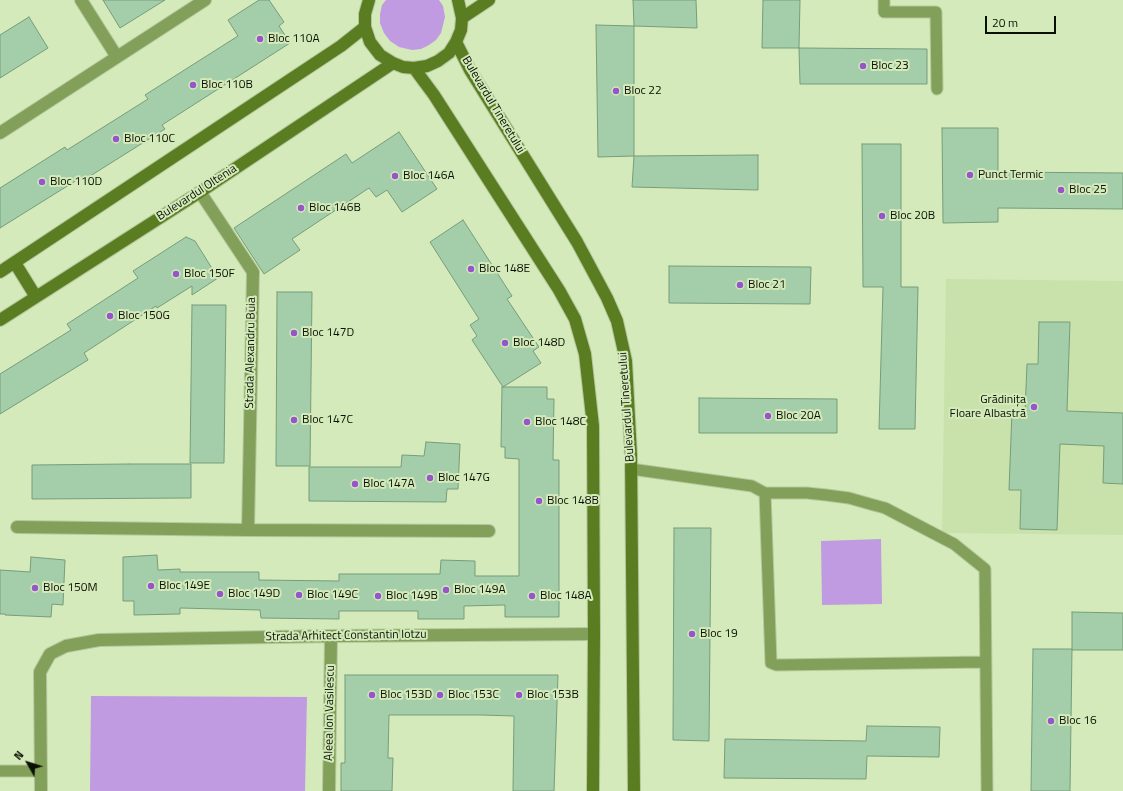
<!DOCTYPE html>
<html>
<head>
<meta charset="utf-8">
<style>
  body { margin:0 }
  #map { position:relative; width:1123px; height:791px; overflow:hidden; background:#d4eaba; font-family:"Titillium Web",sans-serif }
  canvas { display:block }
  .north { position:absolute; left:8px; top:743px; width:40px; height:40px; -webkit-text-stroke:3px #d4eaba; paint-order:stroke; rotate:309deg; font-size:11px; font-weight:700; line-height:16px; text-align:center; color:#0a1103 }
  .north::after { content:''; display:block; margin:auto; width:14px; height:18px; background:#0a1103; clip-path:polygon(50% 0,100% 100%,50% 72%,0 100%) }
  .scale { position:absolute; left:985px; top:16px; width:71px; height:18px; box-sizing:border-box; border:2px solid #0a1103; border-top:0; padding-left:5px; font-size:12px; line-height:14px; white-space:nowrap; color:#0a1103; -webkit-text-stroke:3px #d4eaba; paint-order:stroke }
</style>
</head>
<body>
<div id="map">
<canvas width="1123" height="791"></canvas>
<div class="north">N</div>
<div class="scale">20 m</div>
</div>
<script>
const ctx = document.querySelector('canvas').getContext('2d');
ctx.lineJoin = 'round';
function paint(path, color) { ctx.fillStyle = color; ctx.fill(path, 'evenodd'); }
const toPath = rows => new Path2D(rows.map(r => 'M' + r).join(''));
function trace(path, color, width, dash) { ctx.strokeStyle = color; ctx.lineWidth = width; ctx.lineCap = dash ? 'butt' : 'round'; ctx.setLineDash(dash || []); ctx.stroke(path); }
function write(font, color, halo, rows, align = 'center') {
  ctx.font = font + ' "Titillium Web",sans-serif'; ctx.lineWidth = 4; ctx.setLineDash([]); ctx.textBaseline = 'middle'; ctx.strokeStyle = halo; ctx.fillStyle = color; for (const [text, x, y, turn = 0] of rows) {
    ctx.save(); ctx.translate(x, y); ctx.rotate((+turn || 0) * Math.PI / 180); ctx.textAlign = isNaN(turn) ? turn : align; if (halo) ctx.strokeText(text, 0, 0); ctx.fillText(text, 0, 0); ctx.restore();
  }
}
const built = toPath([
  [946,279,1123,281,1123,535,942,533]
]);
const green = toPath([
  [386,0,439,0,443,6,445,17,441,33,436,40,429,45,421,49,412,50,399,47,390,41,384,33,380,23,380,14,382,5],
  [881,539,882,604,822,605,821,541],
  [91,696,307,697,305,791,90,791]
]);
const building = toPath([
  [103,0,165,0,120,28,103,0],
  [259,0,269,0,284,22,279,26,290,43,162,125,165,129,87,178,85,175,0,228,0,188,65,147,67,150,148,99,145,95,238,36,228,20,259,0],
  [633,0,696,0,697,28,634,26,633,0],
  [763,0,800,0,799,48,762,48,763,0],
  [29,17,48,48,0,78,0,35,29,17],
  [596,25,634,26,634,156,598,157,596,25],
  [799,48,927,49,927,84,800,84,799,48],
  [942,128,998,128,998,172,1123,173,1123,209,998,208,998,222,943,223,942,128],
  [399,132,437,189,402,212,387,190,376,197,369,188,292,239,300,250,264,274,234,228,346,154,352,163,399,132],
  [862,144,901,144,901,287,918,287,915,429,879,429,883,287,863,287,862,144],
  [758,155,758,190,632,187,634,156,758,155],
  [463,220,512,296,507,299,539,347,533,351,541,363,503,387,472,340,477,336,470,325,479,319,430,242,463,220],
  [186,237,195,241,218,278,192,295,192,286,157,308,156,306,84,353,88,360,0,414,0,374,71,330,67,324,138,278,133,271,186,237],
  [669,266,811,267,810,304,669,303,669,266],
  [277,292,312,292,310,466,276,466,277,292],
  [192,305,226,305,224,463,190,463,192,305],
  [1039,322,1070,322,1067,411,1123,413,1123,484,1103,483,1104,446,1060,444,1057,530,1020,529,1021,490,1009,490,1012,411,1025,412,1027,364,1038,364,1039,322],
  [502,387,547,387,547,399,554,399,553,460,559,460,559,617,505,617,505,605,464,606,464,619,418,619,418,611,339,611,339,619,261,618,260,610,180,608,180,614,134,615,134,601,123,601,123,557,157,555,158,570,180,569,180,572,259,572,259,580,339,581,339,574,440,574,441,560,475,561,475,576,519,576,519,459,505,458,505,447,501,447,502,387],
  [699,398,837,399,837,433,699,433,699,398],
  [426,442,460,444,458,489,447,489,446,502,309,501,309,467,401,467,402,455,424,456,426,442],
  [129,464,191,464,191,498,32,499,32,465,129,464],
  [674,528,711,528,709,741,673,740,674,528],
  [31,557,65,560,63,605,52,604,51,617,5,615,5,614,0,614,0,570,30,572,31,557],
  [1072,612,1123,613,1123,650,1072,650,1072,612],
  [1033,649,1072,649,1070,791,1031,791,1033,649],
  [345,675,558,675,554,791,513,791,514,716,481,715,389,715,388,758,393,758,392,791,341,791,341,763,345,763,345,675],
  [867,726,940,727,939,757,867,756,866,779,724,778,725,739,866,741,867,726]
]);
const lane = toPath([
  [884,0,884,12,936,12,937,89],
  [631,469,752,486,765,493,807,493,826,495,849,498,870,504,885,508,954,544,985,569,987,791],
  [765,493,771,663,776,665,985,662],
  [0,771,41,771]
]);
const street = toPath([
  [81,0,117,57],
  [0,133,205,0],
  [200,192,253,272,248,530],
  [17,527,248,530,489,531],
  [41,791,40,672,50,654,66,646,99,640,331,636,594,634],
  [329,791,331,636]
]);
const secondary = toPath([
  [369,0,365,14,365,27,370,42,380,55,393,63,403,67,414,68,427,66,438,61,449,53,456,42,461,30,462,18,458,0],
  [462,18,489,0],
  [456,42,470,70,577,242,607,298,617,321,626,361,631,455,634,791],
  [414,68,434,95,559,290,575,319,585,354,593,426,594,634,593,791],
  [15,263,36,297],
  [0,272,341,46,365,27],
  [0,320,200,192,393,63]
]);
const markers = [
  [260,39,4,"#9755ca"],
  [863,66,4,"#9755ca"],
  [193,85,4,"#9755ca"],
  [616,91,4,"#9755ca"],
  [116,139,4,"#9755ca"],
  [970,175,4,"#9755ca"],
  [395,176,4,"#9755ca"],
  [42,182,4,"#9755ca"],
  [1061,190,4,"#9755ca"],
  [301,208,4,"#9755ca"],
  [882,216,4,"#9755ca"],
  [471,269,4,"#9755ca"],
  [176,274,4,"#9755ca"],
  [740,285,4,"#9755ca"],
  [110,316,4,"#9755ca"],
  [294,333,4,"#9755ca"],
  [505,343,4,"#9755ca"],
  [1034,407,4,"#9755ca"],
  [768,416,4,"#9755ca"],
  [294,420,4,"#9755ca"],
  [527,422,4,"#9755ca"],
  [430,478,4,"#9755ca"],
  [355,484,4,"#9755ca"],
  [539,501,4,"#9755ca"],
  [151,586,4,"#9755ca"],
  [35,588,4,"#9755ca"],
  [446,590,4,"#9755ca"],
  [220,594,4,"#9755ca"],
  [299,595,4,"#9755ca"],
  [378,596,4,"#9755ca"],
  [532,596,4,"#9755ca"],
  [692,634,4,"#9755ca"],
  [372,695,4,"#9755ca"],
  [440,695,4,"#9755ca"],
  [519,695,4,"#9755ca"],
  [1051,721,4,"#9755ca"]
];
const poiNames = [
  ["Bloc 110A",268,39],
  ["Bloc 23",871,66],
  ["Bloc 110B",201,85],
  ["Bloc 22",624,91],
  ["Bloc 110C",124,139],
  ["Punct Termic",978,175],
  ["Bloc 146A",403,176],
  ["Bloc 110D",50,182],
  ["Bloc 25",1069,190],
  ["Bloc 146B",309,208],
  ["Bloc 20B",890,216],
  ["Bloc 148E",479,269],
  ["Bloc 150F",184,274],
  ["Bloc 21",748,285],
  ["Bloc 150G",118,316],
  ["Bloc 147D",302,333],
  ["Bloc 148D",513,343],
  ["Grădinița",1026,400,"right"],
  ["Floare Albastră",1026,414,"right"],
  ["Bloc 20A",776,416],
  ["Bloc 147C",302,420],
  ["Bloc 148C",535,422],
  ["Bloc 147G",438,478],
  ["Bloc 147A",363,484],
  ["Bloc 148B",547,501],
  ["Bloc 149E",159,586],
  ["Bloc 150M",43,588],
  ["Bloc 149A",454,590],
  ["Bloc 149D",228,594],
  ["Bloc 149C",307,595],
  ["Bloc 149B",386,596],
  ["Bloc 148A",540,596],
  ["Bloc 19",700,634],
  ["Bloc 153D",380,695],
  ["Bloc 153C",448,695],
  ["Bloc 153B",527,695],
  ["Bloc 16",1059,721]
];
const streetNames = [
  ["Bulevardul Tineretului",493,105,59],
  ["Bulevardul Oltenia",197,193,-33],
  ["Strada Alexandru Buia",251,353,-89],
  ["Bulevardul Tineretului",627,407,-94],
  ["Strada Arhitect Constantin Iotzu",346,636,-1],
  ["Aleea Ion Vasilescu",330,713,-89]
];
paint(built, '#c9e2ab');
paint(green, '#c09be1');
paint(building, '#a4cda9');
trace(building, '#769d7a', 1);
trace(lane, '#b4c79d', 13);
trace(street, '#b4c79d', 14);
trace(secondary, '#b4c79d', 14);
trace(lane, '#82a059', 11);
trace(street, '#82a059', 12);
trace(secondary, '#5b7d21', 12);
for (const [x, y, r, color] of markers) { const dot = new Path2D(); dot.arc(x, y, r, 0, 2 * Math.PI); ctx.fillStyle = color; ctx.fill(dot); trace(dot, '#d4eaba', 1.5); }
write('12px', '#0a1103', '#d4eaba', poiNames, 'left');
write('12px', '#0a1103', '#d4eaba', streetNames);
</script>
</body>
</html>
